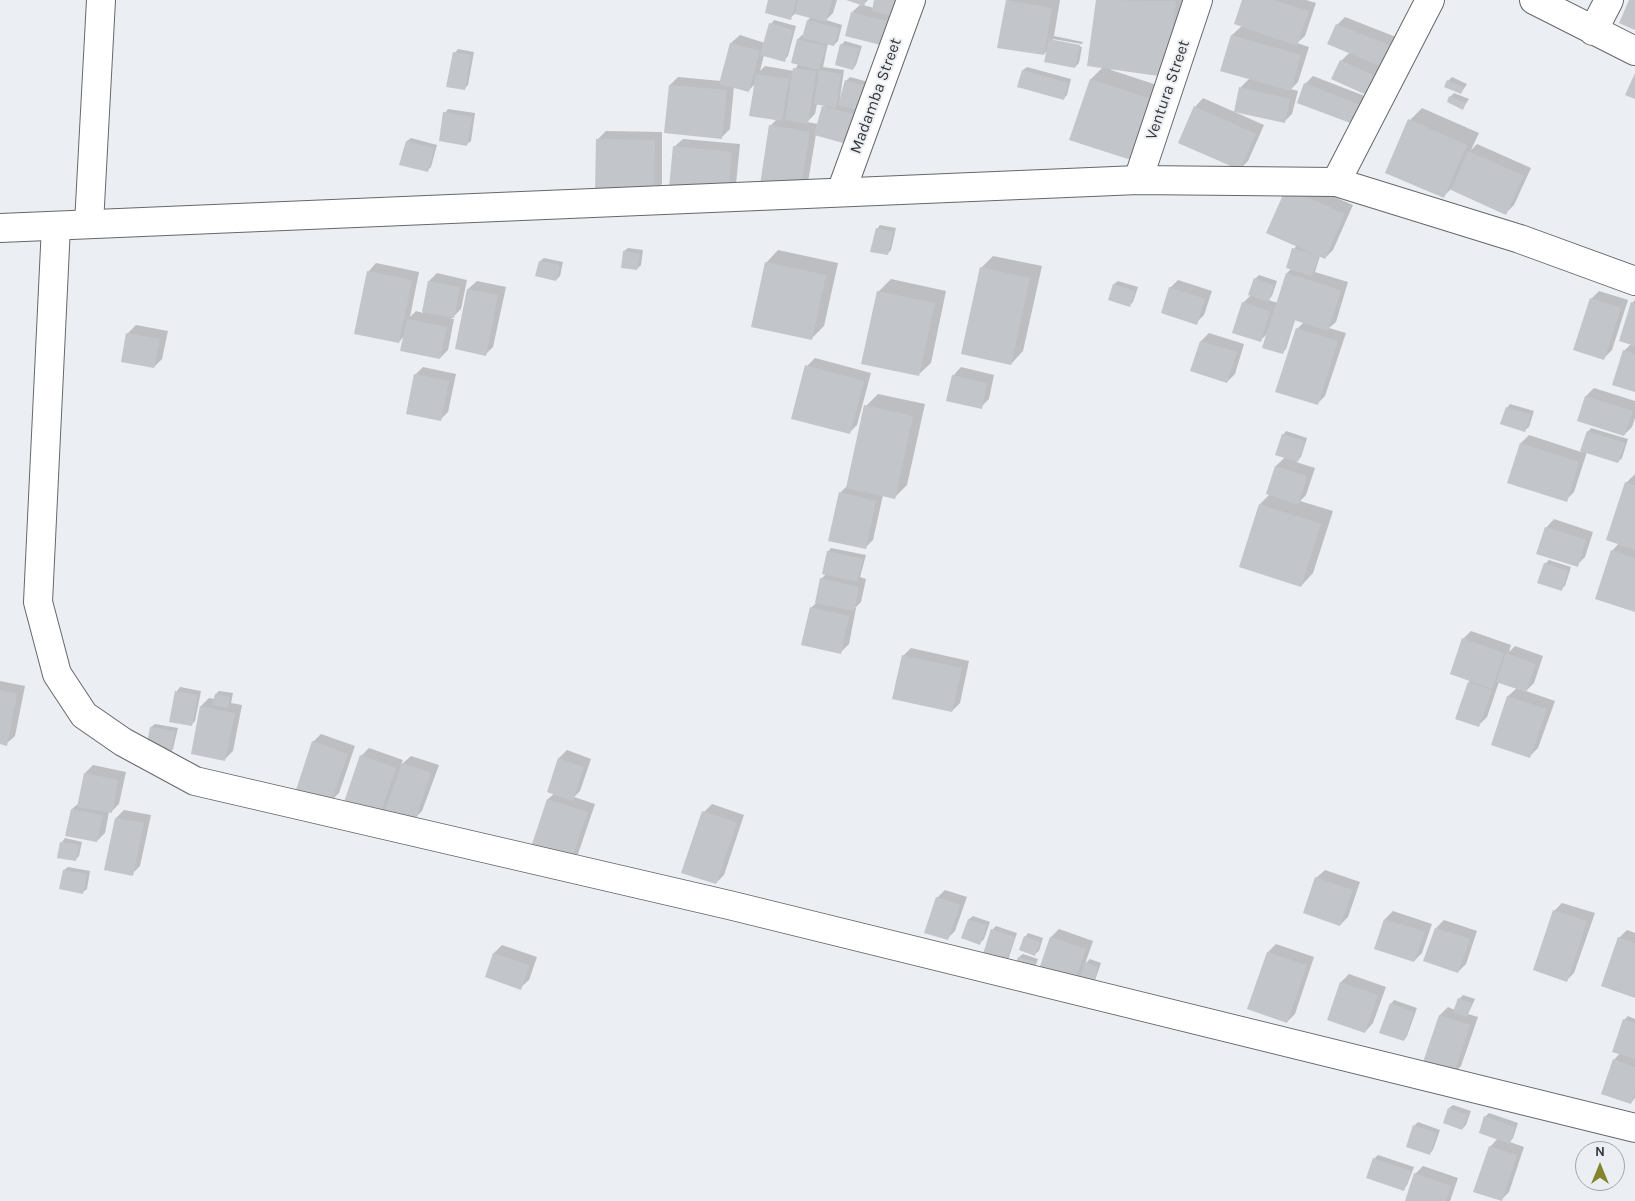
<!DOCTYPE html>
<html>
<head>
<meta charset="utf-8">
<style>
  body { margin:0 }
  #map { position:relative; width:1635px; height:1201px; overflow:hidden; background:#ebeef2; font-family:Karla,sans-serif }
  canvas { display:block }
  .north { position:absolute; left:1575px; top:1141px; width:50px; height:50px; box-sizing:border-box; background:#ebeef2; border:1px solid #a3a5a8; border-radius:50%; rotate:0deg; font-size:14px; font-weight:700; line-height:20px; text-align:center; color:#37383a }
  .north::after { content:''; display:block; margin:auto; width:18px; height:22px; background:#84842e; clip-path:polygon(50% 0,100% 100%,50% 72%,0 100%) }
</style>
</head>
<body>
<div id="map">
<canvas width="1635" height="1201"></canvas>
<div class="north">N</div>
</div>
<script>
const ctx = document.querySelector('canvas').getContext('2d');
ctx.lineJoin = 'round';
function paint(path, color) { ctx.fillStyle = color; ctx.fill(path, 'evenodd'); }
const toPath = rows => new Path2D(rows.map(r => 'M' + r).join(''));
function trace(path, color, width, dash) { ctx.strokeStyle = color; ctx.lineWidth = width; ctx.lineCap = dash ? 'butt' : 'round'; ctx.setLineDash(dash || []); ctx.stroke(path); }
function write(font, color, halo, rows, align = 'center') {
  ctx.font = font + ' Karla,sans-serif'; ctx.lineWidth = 4; ctx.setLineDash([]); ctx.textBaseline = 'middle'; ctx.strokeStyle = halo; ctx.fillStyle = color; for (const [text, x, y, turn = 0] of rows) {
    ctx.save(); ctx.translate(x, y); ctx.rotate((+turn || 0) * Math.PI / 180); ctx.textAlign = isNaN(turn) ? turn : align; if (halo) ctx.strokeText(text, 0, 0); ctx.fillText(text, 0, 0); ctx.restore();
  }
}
const shadow = toPath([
  [769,0,837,0,833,13,826,20,842,25,838,41,834,45,828,43,823,67,844,70,840,98,841,99,846,81,850,77,879,85,868,112,816,134,808,182,800,190,770,126,777,119,755,84,749,90,734,86,730,129,722,137,670,85,678,77,721,81,731,43,740,35,765,43,771,24,774,20,796,26,788,56,784,60,764,55,760,71,765,66,794,71,799,63,792,62,798,39,802,35,804,36,808,20,811,17,796,13,790,18],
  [817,104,825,105,818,124,807,122,815,114],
  [848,0,868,0,863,5,874,8,876,0,906,0,900,39,852,12,861,4],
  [1007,0,1060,0,1054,36,1083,42,1082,44,1053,39,1053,41,1082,47,1079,63,1075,67,1048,50,1044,54],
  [1097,0,1186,0,1177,63,1111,68,1111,70,1163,87,1143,147,1071,139,1091,79,1103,67,1089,65],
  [1243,0,1306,0,1316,3,1305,36,1297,43,1309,47,1298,82,1291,89,1298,91,1292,114,1284,122,1240,88,1250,78,1232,35,1242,26],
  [1345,17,1406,41,1370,95,1341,61,1350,52,1337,25],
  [845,41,862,46,856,65,853,69,841,45],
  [458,49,474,52,468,85,464,89,455,53],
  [1027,67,1071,79,1067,95,1063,99,1019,86,1023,70],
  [1313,76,1375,100,1369,117,1305,84],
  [1452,77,1467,84,1461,93,1448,81],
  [1454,93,1469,99,1463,108,1450,97],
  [1203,98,1264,125,1248,161,1240,169,1195,107],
  [1422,108,1479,133,1471,150,1477,144,1531,168,1514,205,1506,213,1451,189,1443,197,1410,120],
  [448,109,475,113,471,141,467,144,445,113],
  [606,131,662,132,662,184,653,192,598,139],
  [411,138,437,145,431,167,427,171,401,164,407,141],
  [683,139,740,144,736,184,728,192,674,147],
  [1295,180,1353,205,1333,250,1325,258,1320,256,1315,272,1348,282,1336,322,1329,328,1346,333,1325,396,1317,404,1297,329,1304,322,1295,320,1286,349,1282,353,1268,333,1260,341,1243,303,1251,295,1255,279,1259,275,1277,281,1272,296,1268,300,1278,303,1287,273,1292,268,1294,249,1297,245],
  [880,225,896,228,891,250,887,254,877,229],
  [628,248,643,250,641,265,637,269,624,251],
  [778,250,838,263,824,326,811,339,766,263],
  [993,256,1042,266,1023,351,1011,364,981,268],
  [544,258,563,262,560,276,556,280,540,261],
  [376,263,419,272,410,317,416,311,423,313,429,281,437,273,467,280,461,309,451,319,454,319,448,350,440,358,404,336,399,342,368,272],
  [891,279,946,291,931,363,918,375,863,363,879,291],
  [1178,280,1212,291,1204,315,1196,323,1170,288],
  [477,281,506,287,493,347,485,355,468,289],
  [1118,281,1138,287,1133,302,1130,305,1110,299,1114,284],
  [1599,291,1628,300,1612,350,1604,358,1591,299],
  [1635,300,1635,391,1624,351,1632,343,1632,303],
  [136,325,168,331,162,359,154,367,122,361,128,333],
  [1209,333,1244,344,1235,374,1227,382,1191,370,1201,341],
  [815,358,871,373,857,425,849,433,807,366],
  [423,367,456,374,448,412,440,420,415,375],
  [961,367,994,375,989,399,981,407,953,376],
  [1594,388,1635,401,1635,418,1632,427,1624,435,1579,420,1586,396],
  [878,394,925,404,907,485,895,497,883,495,873,540,865,548,840,493,848,485,866,406],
  [1510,404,1534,411,1529,427,1525,430,1507,408],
  [1591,428,1628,439,1622,458,1618,462,1587,452,1574,492,1566,500,1508,482,1521,443,1529,435,1581,452,1588,432],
  [1286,431,1307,438,1301,457,1296,462,1315,468,1306,495,1300,501,1333,511,1313,573,1301,586,1260,504,1270,494,1276,466,1285,457,1283,435],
  [1635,474,1635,610,1612,551,1619,543,1626,483],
  [1554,519,1593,532,1585,557,1577,565,1546,528],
  [831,548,866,555,860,577,866,579,861,602,855,608,856,608,849,644,841,652,811,608,816,603,821,579,826,574,828,552],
  [1549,560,1571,567,1565,586,1561,589,1545,564],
  [1471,631,1511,645,1509,652,1515,646,1543,656,1534,683,1526,691,1555,701,1538,748,1530,756,1492,744,1508,696,1517,688,1499,682,1487,717,1479,725,1457,718,1469,682,1471,680,1463,639],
  [911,648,969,661,960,703,952,711,903,656],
  [0,681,25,686,15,736,6,744,0,743],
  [180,687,201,691,195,721,191,725,171,721,177,691],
  [219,691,233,693,231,703,242,705,233,751,225,759,192,753,201,706,209,698,215,699,216,694],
  [155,724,178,728,173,749,170,753,151,727],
  [321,734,355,746,339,793,331,801,313,742],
  [369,748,403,760,401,765,411,756,439,765,422,811,414,819,385,810,379,816,361,756],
  [567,750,591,759,580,791,574,797,595,804,578,854,570,862,531,849,548,799,555,793,559,758],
  [93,765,126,772,119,804,111,812,109,812,105,833,97,841,67,835,72,809,80,802,85,773],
  [712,804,744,815,724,875,716,883,704,812],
  [124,810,151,815,140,866,132,874,106,869,116,818],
  [65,838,82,842,79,856,75,860,59,857,62,842],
  [68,867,90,871,87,889,83,892,64,870],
  [1325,870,1360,882,1348,917,1340,925,1316,878],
  [945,890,967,897,955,931,947,939,937,898],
  [1562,903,1595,913,1574,973,1566,981,1554,911],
  [1393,911,1432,924,1422,953,1414,961,1375,948,1385,919],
  [973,916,990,922,984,939,980,943,969,919],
  [1444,920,1477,931,1466,964,1458,972,1436,928],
  [996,926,1017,933,1007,963,992,930],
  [1059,929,1093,941,1085,964,1090,959,1101,963,1093,986,1073,985,1038,974,1051,937],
  [1627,930,1635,933,1635,996,1619,938],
  [1028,933,1043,938,1039,951,1035,954,1025,937],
  [1276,944,1314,957,1295,1014,1287,1022,1249,1009,1268,952],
  [502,945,537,957,529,980,520,988,486,977,494,953],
  [1023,954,1038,959,1033,972,1019,957],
  [1349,974,1386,987,1373,1023,1365,1032,1328,1019,1341,982],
  [1463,995,1475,999,1468,1014,1478,1017,1461,1066,1453,1074,1424,1065,1440,1015,1448,1007,1455,1010,1459,999],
  [1394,1000,1417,1008,1407,1036,1404,1040,1391,1004],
  [1628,1016,1635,1019,1635,1098,1631,1103,1614,1060,1620,1053,1624,1020],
  [1453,1105,1471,1111,1466,1125,1462,1129,1449,1108],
  [1489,1113,1518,1123,1513,1138,1510,1142,1524,1147,1509,1192,1501,1200,1490,1147,1498,1138,1485,1117],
  [1418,1122,1440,1130,1433,1150,1430,1153,1414,1126],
  [1378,1155,1414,1167,1407,1185,1404,1189,1374,1159],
  [1423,1166,1458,1178,1450,1201,1406,1201,1415,1174]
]);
const building = toPath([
  [768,0,796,0,791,20,765,13],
  [798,0,832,0,826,22,795,14],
  [846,0,866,0,864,6],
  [874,0,904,0,899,18,872,11],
  [1006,0,1052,8,1044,55,997,48],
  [1096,0,1176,1,1166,77,1087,66],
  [1242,0,1274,0,1309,11,1297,46,1234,24],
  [1629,0,1635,0,1635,30,1619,23],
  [851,12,899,24,893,48,845,36],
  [807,20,839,28,834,46,802,38],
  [769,23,793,30,785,62,760,55],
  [1336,24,1399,49,1390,70,1327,44],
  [1231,35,1301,55,1291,91,1220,71],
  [797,39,826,46,819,70,791,63],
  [1049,39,1080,45,1075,68,1044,62],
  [730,43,760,51,749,92,719,84],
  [840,44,859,49,853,70,835,65],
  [453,52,471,55,465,90,446,87],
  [1340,60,1379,78,1371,97,1331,79],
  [793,68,816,71,808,124,785,120],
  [819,70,841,74,836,108,814,104],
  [1022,70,1068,83,1064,100,1017,87],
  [1635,73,1635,99,1625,95],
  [756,74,789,79,782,121,749,116],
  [1090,79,1151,99,1131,160,1069,140],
  [845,80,876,89,869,113,838,105],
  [1447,80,1464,88,1461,94,1444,87],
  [1304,83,1368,108,1361,127,1297,103],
  [669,85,727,90,722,139,664,133],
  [1239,87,1290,99,1285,123,1234,112],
  [1449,96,1466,103,1463,110,1447,102],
  [822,106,862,116,854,146,814,135],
  [1194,106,1256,134,1240,170,1178,143],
  [443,112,472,117,467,146,439,141],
  [1408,119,1467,145,1444,198,1385,173],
  [769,125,810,132,800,191,760,185],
  [596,139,655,140,654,193,595,192],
  [406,141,434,148,428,172,399,165],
  [673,146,732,152,728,193,669,188],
  [1468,151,1524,176,1506,215,1451,190],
  [1286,188,1345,214,1325,259,1266,233],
  [876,228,893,232,888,255,870,252],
  [1292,248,1319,256,1312,276,1286,268],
  [623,251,640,254,637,270,621,268],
  [539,261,560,265,556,281,535,276],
  [765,262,826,275,812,340,751,327],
  [980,267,1030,278,1011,365,961,354],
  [367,271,412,280,399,343,354,334],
  [1286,273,1341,290,1328,331,1294,320,1283,354,1262,348],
  [1254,278,1274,285,1269,302,1248,295],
  [428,281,460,287,454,318,422,312],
  [1113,284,1135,291,1130,307,1108,300],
  [1169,287,1205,299,1197,325,1161,313],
  [467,289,498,295,486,356,455,349],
  [877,291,935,303,919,376,861,364],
  [1590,298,1621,308,1604,360,1573,350],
  [1242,302,1270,311,1261,342,1232,333],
  [1631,302,1635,304,1635,346,1619,341],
  [407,319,447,327,440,359,400,351],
  [1296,328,1338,341,1318,405,1275,392],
  [126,333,160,339,154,368,121,362],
  [1200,341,1237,352,1227,383,1190,371],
  [1623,350,1635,354,1635,392,1612,385],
  [805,365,864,381,850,434,791,419],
  [414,374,449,381,441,421,406,414],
  [952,375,987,383,982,409,946,401],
  [1585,396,1633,411,1624,436,1577,421],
  [864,405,913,416,895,499,846,488],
  [1506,407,1531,415,1525,432,1500,424],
  [1587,431,1625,443,1618,463,1580,451],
  [1282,434,1305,441,1298,462,1275,455],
  [1520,443,1579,462,1567,502,1507,483],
  [1275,466,1307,476,1298,505,1266,494],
  [1625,482,1635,485,1635,550,1606,540],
  [839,492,876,501,866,549,828,541],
  [1259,504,1321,524,1301,587,1239,567],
  [1545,527,1586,540,1578,567,1536,554],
  [1611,550,1635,558,1635,612,1595,599],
  [827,551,863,559,857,582,822,574],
  [1544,563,1568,571,1562,591,1537,583],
  [820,578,859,587,854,611,815,603],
  [810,607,849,616,841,654,801,645],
  [1462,638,1504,653,1492,689,1450,674],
  [1506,653,1536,664,1526,692,1496,682],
  [902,655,962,668,952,712,892,699],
  [1468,682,1492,690,1479,727,1455,719],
  [0,690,17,694,7,746,0,744],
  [175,691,198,695,192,726,169,722],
  [215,694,230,697,228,708,212,705],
  [1507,696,1547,709,1530,758,1491,745],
  [200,706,235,713,225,761,191,754],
  [150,727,175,731,170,754,146,749],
  [312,741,348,754,331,802,296,790],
  [360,755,396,768,379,817,343,805],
  [558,758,584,767,573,801,547,792],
  [402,763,431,773,415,821,385,811],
  [84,773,118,780,112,813,77,807],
  [547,799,588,812,570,863,530,850],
  [71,809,103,815,97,842,65,836],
  [702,811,737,823,716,884,681,873],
  [115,818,144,823,133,876,104,870],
  [60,842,79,845,76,861,57,858],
  [63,870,87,874,83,894,59,889],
  [1315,877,1353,890,1340,926,1303,913],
  [936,897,960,905,948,940,924,933],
  [1553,910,1587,921,1567,982,1533,970],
  [968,919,987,925,980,945,961,938],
  [1384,919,1425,932,1414,962,1374,949],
  [1435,928,1470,939,1458,973,1423,961],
  [991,929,1015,937,1004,968,981,960],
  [1024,936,1040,942,1035,956,1019,950],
  [1050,937,1086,949,1073,987,1037,975],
  [1618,937,1635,943,1635,998,1601,986],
  [1267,952,1307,965,1287,1023,1247,1009],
  [493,953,529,965,521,990,485,977],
  [1018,957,1035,962,1030,977,1013,971],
  [1085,962,1098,967,1090,991,1077,986],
  [1340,982,1378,995,1365,1033,1327,1020],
  [1458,998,1472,1003,1467,1017,1453,1012],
  [1390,1003,1414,1012,1404,1041,1379,1033],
  [1439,1015,1470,1025,1453,1076,1422,1065],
  [1623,1019,1635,1023,1635,1059,1612,1052],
  [1613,1059,1635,1067,1635,1092,1631,1104,1601,1094],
  [1448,1108,1468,1115,1462,1130,1443,1123],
  [1484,1116,1515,1127,1510,1144,1479,1133],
  [1413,1125,1437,1133,1430,1155,1406,1147],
  [1489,1146,1517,1155,1502,1201,1473,1192],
  [1373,1158,1411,1171,1404,1191,1366,1178],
  [1414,1173,1451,1186,1446,1201,1405,1201]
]);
const street = toPath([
  [1534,0,1635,51],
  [1593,31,1609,0],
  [1138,180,1198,0],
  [1336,182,1430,0],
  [841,192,911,0],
  [89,224,101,0],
  [56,226,38,602,57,674,84,715,123,742,195,781,729,905,1635,1128]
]);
const secondary = toPath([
  [0,228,1138,180,1336,182,1520,239,1635,281]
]);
const streetNames = [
  ["Ventura Street",1168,90,-71],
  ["Madamba Street",876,96,-70]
];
paint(shadow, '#0003');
paint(building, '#c2c5c9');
trace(street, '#65686b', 30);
trace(secondary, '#65686b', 30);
trace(street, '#fff', 28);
trace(secondary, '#fff', 28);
write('16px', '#37383a', '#ebeef2', streetNames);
</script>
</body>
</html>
